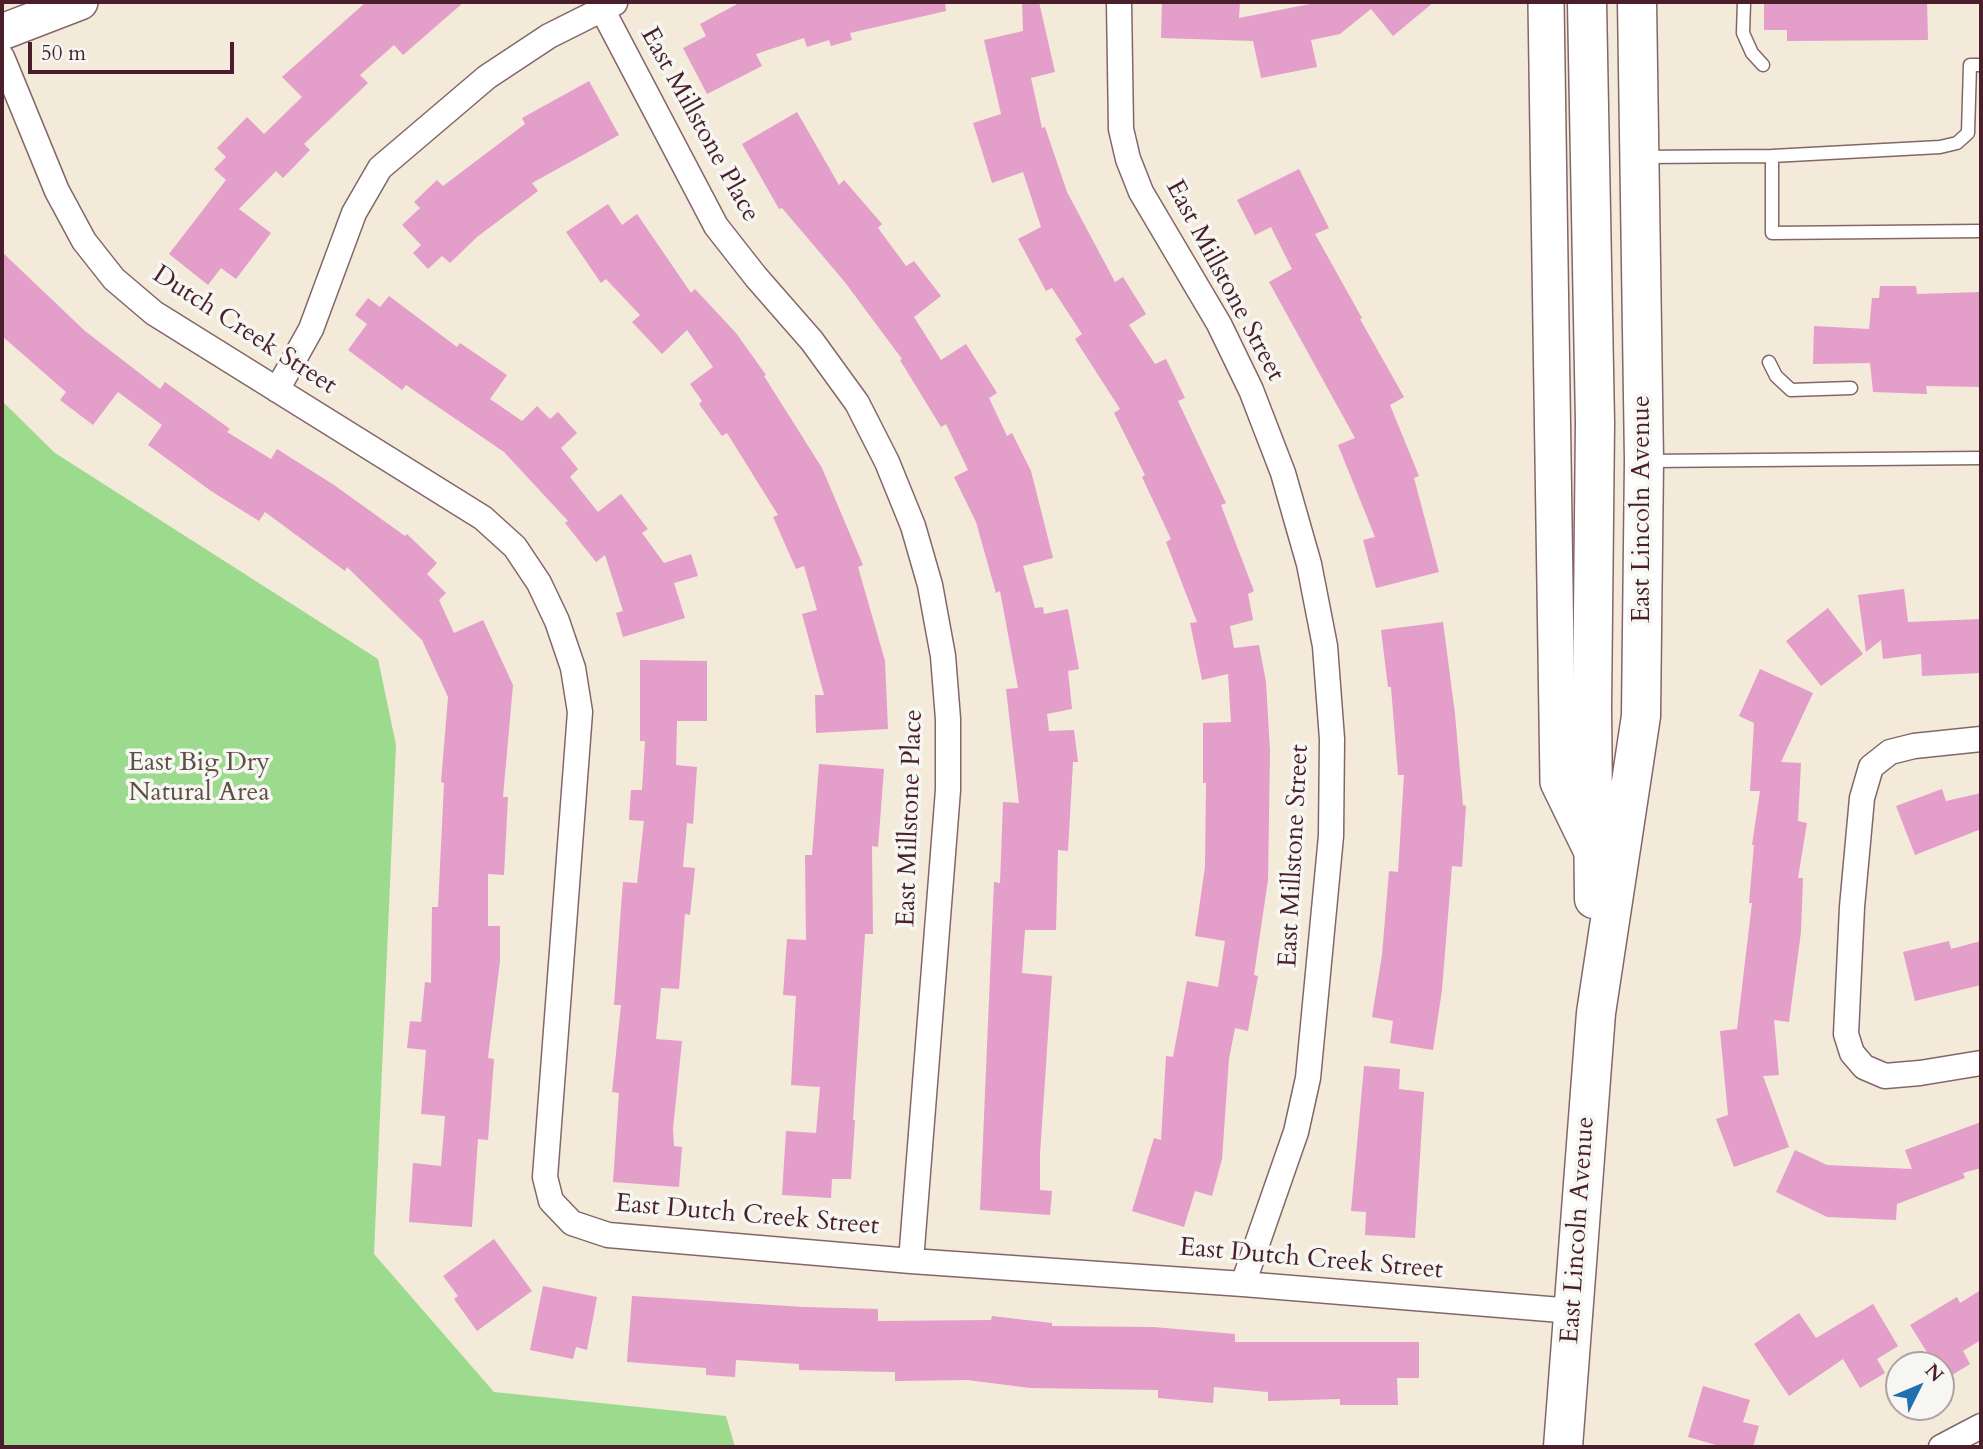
<!DOCTYPE html>
<html>
<head>
<meta charset="utf-8">
<style>
  body { margin:0 }
  #map { position:relative; width:1983px; height:1449px; overflow:hidden; background:#f3ead9; font-family:Cardo,serif }
  canvas { display:block }
  .frame { position:absolute; inset:0; border:4px solid #4a1f2b; pointer-events:none }
  .north { position:absolute; left:1885px; top:1351px; width:70px; height:70px; box-sizing:border-box; background:#f6f6f2; border:2px solid #b1a0a2; border-radius:50%; rotate:47deg; font-size:19px; font-weight:700; line-height:28px; text-align:center; color:#4a1f2b }
  .north::after { content:''; display:block; margin:auto; width:24px; height:32px; background:#1f6fb2; clip-path:polygon(50% 0,100% 100%,50% 72%,0 100%) }
  .scale { position:absolute; left:28px; top:42px; width:206px; height:32px; box-sizing:border-box; border:4px solid #4a1f2b; border-top:0; padding-left:9px; font-size:21px; line-height:24px; white-space:nowrap; color:#4a1f2b; -webkit-text-stroke:5px #f6f6f2; paint-order:stroke }
</style>
</head>
<body>
<div id="map">
<canvas width="1983" height="1449"></canvas>
<div class="frame"></div>
<div class="north">N</div>
<div class="scale">50 m</div>
</div>
<script>
const ctx = document.querySelector('canvas').getContext('2d');
ctx.lineJoin = 'round';
function paint(path, color) { ctx.fillStyle = color; ctx.fill(path, 'evenodd'); }
const toPath = rows => new Path2D(rows.map(r => 'M' + r).join(''));
function trace(path, color, width, dash) { ctx.strokeStyle = color; ctx.lineWidth = width; ctx.lineCap = dash ? 'butt' : 'round'; ctx.setLineDash(dash || []); ctx.stroke(path); }
function write(font, color, halo, rows, align = 'center') {
  ctx.font = font + ' Cardo,serif'; ctx.lineWidth = 7; ctx.setLineDash([]); ctx.textBaseline = 'middle'; ctx.strokeStyle = halo; ctx.fillStyle = color; for (const [text, x, y, turn = 0] of rows) {
    ctx.save(); ctx.translate(x, y); ctx.rotate((+turn || 0) * Math.PI / 180); ctx.textAlign = isNaN(turn) ? turn : align; if (halo) ctx.strokeText(text, 0, 0); ctx.fillText(text, 0, 0); ctx.restore();
  }
}
const green = toPath([
  [2,401,55,453,378,659,396,745,374,1254,494,1392,726,1416,735,1447,2,1447]
]);
const building = toPath([
  [366,2,464,2,403,55,394,45,360,75,368,83,304,144,310,150,283,178,276,171,239,209,271,233,236,279,221,268,208,285,169,254,226,180,214,169,226,157,217,148,247,117,264,134,302,97,282,77],
  [741,2,945,2,946,11,850,33,852,40,831,46,829,40,807,47,804,38,756,54,762,66,707,94,683,48,706,36,700,24],
  [1022,2,1039,2,1055,72,1031,78,1042,128,1045,127,1067,192,1115,282,1123,277,1146,314,1129,325,1155,364,1166,359,1185,398,1178,401,1226,503,1221,505,1254,591,1248,594,1253,620,1230,626,1234,648,1259,645,1266,682,1270,751,1268,880,1254,975,1258,976,1248,1031,1235,1028,1229,1059,1222,1159,1212,1196,1195,1191,1184,1227,1132,1211,1154,1138,1161,1140,1166,1056,1173,1057,1187,981,1218,987,1225,941,1195,936,1205,867,1206,783,1203,783,1203,723,1231,722,1228,674,1202,680,1190,623,1197,622,1166,542,1171,539,1142,477,1145,475,1114,413,1120,409,1075,339,1082,334,1052,288,1046,291,1018,239,1041,227,1023,172,992,183,973,123,1001,114,984,40,1023,31],
  [1162,2,1240,2,1239,18,1320,2,1434,2,1393,36,1371,9,1340,34,1311,40,1317,67,1261,78,1253,41,1161,38],
  [1764,2,1927,2,1928,40,1787,41,1787,30,1764,30],
  [589,81,619,135,532,183,538,191,477,237,450,263,442,256,428,269,413,253,421,245,402,225,420,208,414,202,437,180,443,186,525,124,522,118],
  [797,112,839,185,844,180,882,224,878,228,906,266,914,261,941,296,914,317,941,360,966,344,997,393,989,398,1007,436,1012,433,1031,471,1053,558,1023,566,1035,608,1043,607,1044,614,1068,609,1079,669,1068,671,1072,709,1047,714,1049,731,1074,730,1078,762,1073,762,1068,851,1058,850,1056,930,1025,930,1022,973,1052,976,1040,1154,1040,1190,1052,1191,1050,1215,980,1210,994,882,1000,883,1003,802,1019,803,1006,689,1018,688,1000,591,996,593,976,522,954,477,968,470,946,424,941,427,900,360,902,359,844,281,782,208,779,209,742,144],
  [1299,169,1329,228,1315,234,1362,318,1360,319,1404,397,1390,405,1419,476,1414,478,1439,572,1376,588,1363,540,1375,537,1338,445,1355,438,1269,282,1292,269,1271,227,1255,235,1237,200],
  [608,204,622,225,637,214,691,293,695,289,736,333,766,375,764,376,822,468,863,565,858,567,885,661,888,729,816,733,815,695,824,695,802,614,817,610,804,566,796,569,773,517,778,515,727,433,722,436,699,404,702,401,690,384,713,367,687,330,662,354,632,322,640,315,606,279,601,283,566,232],
  [2,252,85,331,160,389,165,382,230,429,227,432,271,459,277,449,334,485,405,536,407,534,437,563,427,574,446,593,439,600,454,633,483,620,513,685,503,797,508,797,504,875,488,874,488,926,500,926,500,961,488,1058,494,1059,488,1140,478,1139,472,1227,409,1222,413,1163,441,1166,445,1116,421,1114,426,1050,407,1048,410,1021,421,1022,425,982,431,983,432,907,438,907,444,783,441,782,448,697,422,640,347,567,345,571,265,512,259,521,211,491,148,445,162,425,118,392,93,425,60,400,66,392,2,336],
  [1880,286,1916,286,1917,294,1981,292,1981,387,1926,386,1927,394,1873,392,1870,363,1813,364,1814,326,1869,329,1872,298,1879,298],
  [389,296,457,347,460,343,507,375,490,399,522,421,537,406,550,419,558,412,577,433,561,448,578,469,570,477,598,512,621,494,648,529,642,533,664,563,691,554,698,576,674,583,685,618,623,637,616,613,623,611,605,555,596,562,565,523,568,521,504,452,406,385,402,390,348,350,367,324,355,315,368,298,380,307],
  [1904,589,1908,622,1981,619,1981,673,1922,676,1921,654,1883,659,1881,640,1866,652,1858,595],
  [1828,608,1863,654,1821,686,1786,641],
  [1443,622,1455,714,1463,805,1466,806,1462,867,1452,866,1442,990,1433,1050,1390,1043,1393,1021,1372,1017,1382,955,1389,871,1398,872,1404,775,1398,775,1391,687,1388,687,1381,630],
  [640,660,707,661,707,721,677,721,676,765,697,767,693,824,687,823,683,867,695,868,690,915,685,914,679,989,661,988,656,1039,682,1041,673,1129,674,1146,682,1147,679,1187,613,1182,619,1093,612,1092,621,1005,614,1005,621,907,623,882,637,883,644,821,629,820,631,790,642,790,645,741,640,741],
  [1760,669,1813,693,1781,762,1801,763,1798,821,1807,823,1798,878,1803,878,1801,932,1789,1022,1774,1020,1779,1075,1763,1076,1789,1147,1734,1167,1716,1119,1728,1115,1720,1031,1737,1029,1752,903,1749,903,1754,845,1752,845,1760,791,1750,791,1754,723,1739,716],
  [819,764,884,769,878,847,872,846,873,934,865,934,853,1120,855,1120,851,1179,832,1179,831,1198,782,1195,786,1131,816,1133,820,1087,791,1085,796,996,783,995,787,939,806,940,805,855,812,855],
  [1942,789,1946,801,1981,793,1981,829,1915,855,1896,806],
  [1949,941,1951,949,1981,941,1981,985,1915,1001,1903,952],
  [1364,1066,1400,1069,1399,1089,1424,1092,1415,1238,1365,1235,1366,1212,1351,1211],
  [1981,1122,1981,1168,1963,1173,1965,1178,1897,1204,1896,1220,1827,1217,1776,1192,1795,1150,1827,1165,1912,1169,1905,1150],
  [494,1239,532,1291,477,1331,454,1299,458,1296,443,1276],
  [543,1286,597,1297,587,1350,576,1347,573,1359,530,1350],
  [1981,1290,1981,1340,1963,1351,1970,1364,1944,1380,1941,1375,1941,1365,1935,1365,1910,1325,1957,1297,1960,1303],
  [632,1296,803,1307,878,1309,878,1321,991,1320,992,1316,1052,1323,1052,1326,1153,1327,1235,1334,1235,1342,1419,1342,1419,1378,1397,1378,1398,1405,1340,1405,1340,1399,1268,1401,1268,1392,1214,1387,1213,1403,1158,1398,1158,1390,1030,1388,967,1380,895,1381,895,1372,799,1370,799,1364,736,1360,735,1377,706,1375,706,1368,627,1362],
  [1873,1304,1898,1346,1877,1359,1885,1373,1860,1388,1843,1359,1789,1396,1754,1344,1799,1313,1816,1338],
  [1703,1386,1750,1400,1743,1422,1759,1426,1753,1447,1723,1447,1688,1437]
]);
const lane = toPath([
  [1744,2,1743,33,1752,53,1763,65],
  [1772,156,1940,147,1957,143,1968,133,1970,65,1981,65],
  [1642,157,1772,156,1772,233,1981,231],
  [1769,362,1776,376,1791,390,1851,388],
  [1649,461,1981,458]
]);
const street = toPath([
  [1119,2,1121,129,1128,159,1141,192,1219,324,1251,390,1283,473,1309,564,1325,646,1332,739,1331,836,1308,1078,1296,1132,1243,1284],
  [602,9,716,226,756,277,812,341,857,403,887,462,913,526,930,585,943,656,948,719,948,790,911,1261],
  [2,57,57,191,84,241,114,279,154,313,483,518,515,547,539,583,557,621,573,668,580,712,545,1177,551,1201,572,1223,608,1235,911,1261,1243,1284,1573,1311],
  [277,390,311,329,354,213,380,168,487,77,549,36,615,3],
  [1981,739,1914,746,1890,752,1871,767,1862,798,1852,907,1846,1034,1852,1053,1864,1067,1885,1076,1920,1073,1981,1063],
  [1941,1447,1981,1426]
]);
const secondary = toPath([
  [1546,2,1558,782,1594,856],
  [2,32,80,2]
]);
const primary = toPath([
  [1587,2,1595,423,1592,707,1594,899],
  [1563,1447,1596,1013,1641,716,1644,461,1637,2]
]);
const streetNames = [
  ["East Millstone Place",699,125,61],
  ["East Millstone Street",1224,281,62],
  ["Dutch Creek Street",244,331,33],
  ["East Lincoln Avenue",1643,509,-90],
  ["East Millstone Place",911,818,-88],
  ["East Millstone Street",1295,856,-87],
  ["East Dutch Creek Street",747,1216,5],
  ["East Lincoln Avenue",1579,1230,-86],
  ["East Dutch Creek Street",1311,1260,5]
];
const parkNames = [
  ["East Big Dry",199,764],
  ["Natural Area",199,794]
];
paint(green, '#9cda8e');
paint(building, '#e39ec9');
trace(lane, '#856668', 15);
trace(street, '#856668', 27);
trace(secondary, '#856668', 38);
trace(primary, '#856668', 41);
trace(lane, '#fff', 12);
trace(street, '#fff', 24);
trace(secondary, '#fff', 35);
trace(primary, '#fff', 38);
write('26px', '#4a1f2b', '#f6f6f2', streetNames);
write('26px', '#5e4e44', '#f6f6f2', parkNames);
</script>
</body>
</html>
